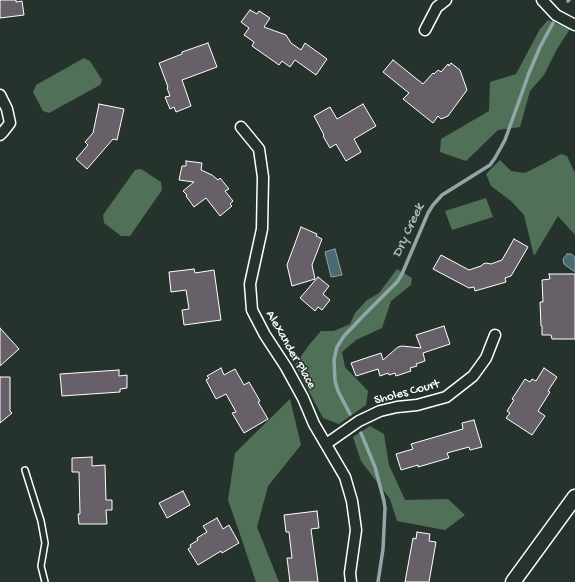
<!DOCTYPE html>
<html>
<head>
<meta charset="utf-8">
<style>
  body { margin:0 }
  canvas { display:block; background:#26332d }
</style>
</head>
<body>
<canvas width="575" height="582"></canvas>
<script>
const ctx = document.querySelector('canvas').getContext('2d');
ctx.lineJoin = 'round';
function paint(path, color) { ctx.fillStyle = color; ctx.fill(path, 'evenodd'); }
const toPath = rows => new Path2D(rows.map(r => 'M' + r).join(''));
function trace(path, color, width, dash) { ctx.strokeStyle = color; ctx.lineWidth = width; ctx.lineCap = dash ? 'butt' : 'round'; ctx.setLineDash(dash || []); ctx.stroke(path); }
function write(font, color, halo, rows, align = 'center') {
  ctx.font = font + ' "Gochi Hand",sans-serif'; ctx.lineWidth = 3; ctx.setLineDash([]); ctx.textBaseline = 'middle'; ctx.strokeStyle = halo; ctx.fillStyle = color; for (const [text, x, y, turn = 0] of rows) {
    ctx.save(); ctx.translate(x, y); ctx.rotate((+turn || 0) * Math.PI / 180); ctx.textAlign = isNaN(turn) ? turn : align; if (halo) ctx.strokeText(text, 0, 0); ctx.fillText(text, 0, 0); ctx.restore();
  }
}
const green = toPath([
  [548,20,570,29,557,49,544,75,530,91,520,127,498,130,466,161,440,152,441,139,489,111,490,82,516,74,540,29],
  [84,58,90,61,102,80,100,85,49,113,43,111,33,92,36,85],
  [561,154,567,156,575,173,575,235,558,216,534,256,524,215,511,201,491,186,486,174,500,160,511,171,525,173,545,163],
  [141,169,161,182,162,190,130,236,121,236,104,223,103,215,135,170],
  [486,198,493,217,452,230,445,211],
  [397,269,412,278,411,285,391,301,382,328,356,340,342,352,345,367,368,391,366,405,339,424,323,418,295,365,309,345,321,331,334,331,350,324,355,313,367,300,379,293],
  [290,399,301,445,268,486,257,527,279,582,256,582,242,540,228,500,235,453],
  [370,426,384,434,389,465,405,500,448,499,465,515,445,530,397,521,390,499,361,461,353,437]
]);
const water = toPath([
  [335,249,342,275,331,277,325,252,335,249],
  [567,254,571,254,575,257,575,272,564,264,563,259,567,254]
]);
const stream = toPath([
  [568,1,569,0],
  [350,414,338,391,335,381,334,360,337,347,344,336,366,313,397,282,402,274,428,213,433,205,442,195,490,165,495,158,505,140,529,73,540,47,553,23],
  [361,433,375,467,384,501,385,508,383,549,378,582]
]);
const building = toPath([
  [0,0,16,0,16,2,22,1,24,15,0,18,0,0],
  [250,10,257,14,259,11,270,18,264,27,286,35,291,43,301,50,305,43,327,59,316,75,295,60,290,67,282,61,279,65,252,46,254,42,244,35,249,28,241,22,250,10],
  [208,43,217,67,182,80,191,106,176,112,174,107,170,109,165,97,170,96,167,88,168,87,159,63,182,54,182,52,208,43],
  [393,60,423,84,433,73,434,74,438,70,441,72,448,64,449,66,451,63,460,70,467,90,448,116,441,119,438,116,433,123,403,99,409,93,383,72,393,60],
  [99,104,124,109,117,140,113,139,87,169,76,159,88,145,85,142,93,133,99,104],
  [363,104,376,126,354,139,361,152,346,161,336,144,330,148,323,136,324,135,314,116,330,107,337,119,363,104],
  [186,161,202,163,201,170,212,175,218,180,220,178,229,189,225,191,233,201,230,204,232,206,220,216,206,198,194,207,186,196,187,195,183,191,194,182,179,180,182,166,186,166,186,161],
  [301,227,317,234,316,236,322,239,312,265,315,279,292,286,287,265,301,227],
  [514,239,528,247,511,276,505,278,506,282,475,291,474,287,469,288,433,269,441,255,469,270,481,266,483,264,486,263,491,264,502,260,514,239],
  [194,269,195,273,214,270,221,320,184,325,182,310,189,309,186,290,171,292,169,272,194,269],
  [549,274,575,274,575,339,552,339,551,335,542,335,542,326,541,326,540,302,543,302,542,280,550,279,549,274],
  [318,277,329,286,323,294,330,300,322,310,318,307,315,311,300,298,318,277],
  [444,326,450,344,423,353,425,361,416,364,417,366,410,368,411,371,396,376,395,373,389,375,388,373,380,376,378,369,356,376,351,363,381,353,383,360,398,347,402,346,421,348,416,335,444,326],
  [0,328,19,349,0,366,0,328],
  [221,368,224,375,235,369,244,385,249,382,260,401,258,402,268,419,244,433,232,413,236,412,226,394,216,399,206,380,209,378,207,376,221,368],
  [544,368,557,377,548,391,550,392,538,411,545,416,532,435,506,418,510,413,507,411,514,400,512,399,525,379,530,382,532,379,536,381,544,368],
  [119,370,119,376,127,375,127,388,120,389,120,392,62,396,60,374,119,370],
  [0,377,10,377,10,411,12,413,0,423,0,377],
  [474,420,482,447,470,450,469,447,447,453,449,458,418,467,418,465,401,470,396,454,413,449,411,444,463,429,462,423,474,420],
  [92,457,92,466,105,465,106,500,112,500,112,510,106,510,107,524,79,524,78,514,80,514,79,472,72,472,72,458,92,457],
  [183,491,190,505,167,518,159,503,183,491],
  [317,511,319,528,311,529,318,582,290,582,287,558,292,558,289,532,286,532,284,515,317,511],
  [217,518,223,529,229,525,239,543,222,553,221,551,198,565,188,549,191,547,190,545,198,540,197,538,207,532,203,526,217,518],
  [417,532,430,534,429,541,436,542,429,582,405,582,413,538,416,539,417,532]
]);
const lane = toPath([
  [25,470,41,521,45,543,41,566,45,582]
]);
const street = toPath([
  [542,0,556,15,575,25],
  [425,30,437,7,446,0],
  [0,95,7,109,10,123,3,132,0,135],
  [241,127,259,149,263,177,262,229,250,284,252,310,265,335,286,367,303,398,314,424,345,477,352,501,356,530,350,573,351,582],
  [326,444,359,421,380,411,397,407,417,405,446,397,473,376,486,358,495,335]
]);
const secondary = toPath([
  [513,582,575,497]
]);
const streetNames = [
  ["Alexander Place",290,350,60],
  ["Sholes Court",407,393,-15]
];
const waterNames = [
  ["Dry Creek",409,231,-65]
];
paint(green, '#517058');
paint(water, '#496a6f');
trace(water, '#92a6a9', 1);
trace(stream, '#92a6a9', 3.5);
paint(building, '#686069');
trace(building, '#fff', 1);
trace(lane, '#fff', 8);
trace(street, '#fff', 13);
trace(secondary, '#fff', 17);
trace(lane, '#26332d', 5);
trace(street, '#26332d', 10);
trace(secondary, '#26332d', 14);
write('13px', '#fff', '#26332d', streetNames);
write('italic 14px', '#adbcbe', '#26332d', waterNames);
</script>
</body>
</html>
